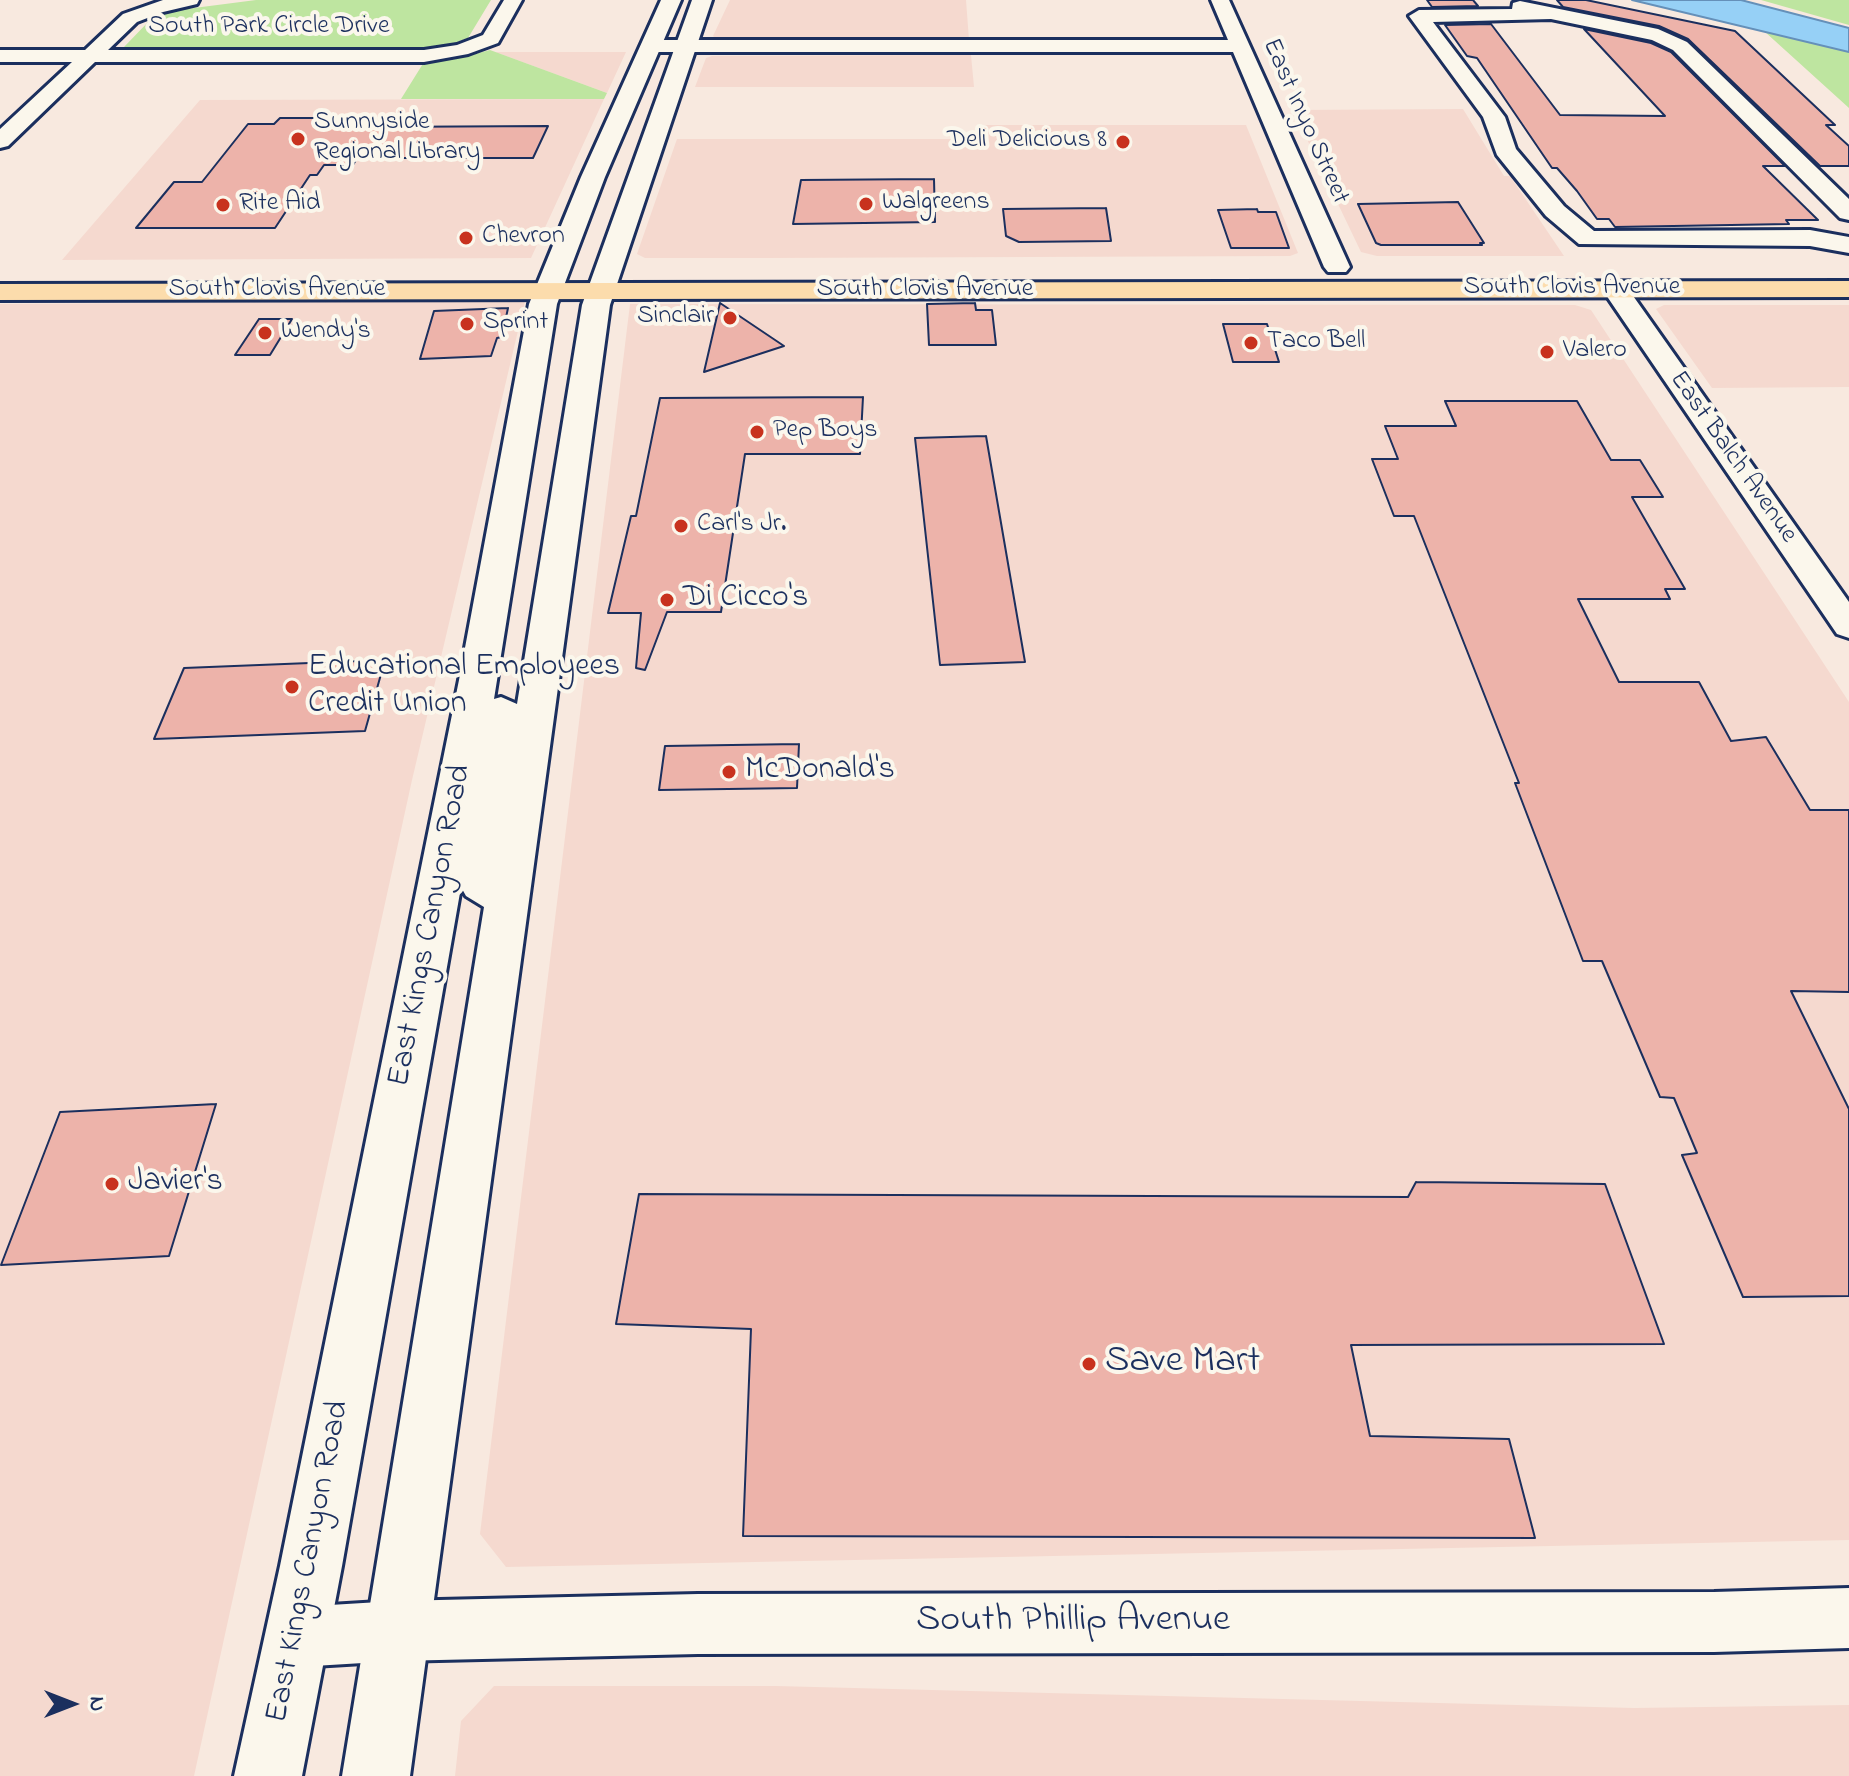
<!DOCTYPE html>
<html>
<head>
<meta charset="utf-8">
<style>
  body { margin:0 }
  #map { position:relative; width:1849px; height:1776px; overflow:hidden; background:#f8e9df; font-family:"Indie Flower",sans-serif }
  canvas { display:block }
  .north { position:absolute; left:32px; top:1664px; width:80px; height:80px; -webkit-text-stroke:6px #fbf7ec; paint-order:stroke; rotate:90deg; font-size:22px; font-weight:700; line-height:32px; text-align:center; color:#1b2f5e }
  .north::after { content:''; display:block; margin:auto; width:28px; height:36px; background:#1b2f5e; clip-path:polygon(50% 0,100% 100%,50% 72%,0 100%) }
</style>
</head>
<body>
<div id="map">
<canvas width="1849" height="1776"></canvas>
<div class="north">N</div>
</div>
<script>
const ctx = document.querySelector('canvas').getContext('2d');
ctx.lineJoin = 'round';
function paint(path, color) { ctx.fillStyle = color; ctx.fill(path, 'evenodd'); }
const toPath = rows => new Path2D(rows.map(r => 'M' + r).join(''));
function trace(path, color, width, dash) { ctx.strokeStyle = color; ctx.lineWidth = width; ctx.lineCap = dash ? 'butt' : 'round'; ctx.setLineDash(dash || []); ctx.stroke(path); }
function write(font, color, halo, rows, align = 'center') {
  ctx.font = font + ' "Indie Flower",sans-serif'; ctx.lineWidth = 8; ctx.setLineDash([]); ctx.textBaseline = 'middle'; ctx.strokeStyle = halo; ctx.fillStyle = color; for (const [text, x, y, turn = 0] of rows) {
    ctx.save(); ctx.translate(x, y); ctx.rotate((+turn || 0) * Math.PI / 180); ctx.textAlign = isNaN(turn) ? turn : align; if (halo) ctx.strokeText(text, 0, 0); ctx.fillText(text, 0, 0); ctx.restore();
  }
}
const built = toPath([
  [730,0,966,0,969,40,716,39,713,36],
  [495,52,626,52,607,93],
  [971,55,974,87,695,87,706,58,712,56],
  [604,99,531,258,62,260,200,100],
  [1463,109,1504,176,1510,176,1564,256,1377,256,1361,252,1293,110],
  [977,125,1246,125,1298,253,1290,256,767,258,645,258,637,254,677,139,977,139],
  [525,301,412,780,194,1776,0,1776,0,304],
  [630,304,1575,305,1591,310,1849,702,1849,1540,506,1567,480,1534],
  [1664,305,1849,305,1849,387,1712,388,1656,309],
  [494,1686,776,1686,1634,1708,1849,1705,1849,1776,455,1776,461,1721]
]);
const green = toPath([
  [256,0,491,0,468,38,441,48,133,50,124,47,151,19,163,12],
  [1761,0,1849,0,1849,25],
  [1764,31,1849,52,1849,108],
  [490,50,607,93,604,99,401,99,424,62,460,58]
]);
const water = toPath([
  [1632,0,1741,0,1849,28,1849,52,1632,0]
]);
const building = toPath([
  [1427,0,1473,0,1478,6,1432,7,1427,0],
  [1557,0,1586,0,1735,31,1835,125,1826,125,1849,146,1849,166,1820,166,1688,39,1659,26,1563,7,1557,0],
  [1491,24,1560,115,1665,116,1584,29,1651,43,1671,52,1785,166,1763,166,1818,220,1786,220,1789,224,1615,227,1609,219,1597,219,1577,191,1557,168,1552,168,1477,58,1467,56,1445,25,1491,24],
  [280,118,333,118,330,122,370,122,367,127,548,126,533,158,357,158,353,165,324,165,317,175,310,175,275,228,136,228,174,182,202,182,248,124,274,124,280,118],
  [934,179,935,222,793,224,801,180,934,179],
  [1458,202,1484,243,1480,243,1482,245,1381,245,1376,243,1358,204,1458,202],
  [1106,208,1111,241,1019,242,1006,236,1003,209,1106,208],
  [1257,209,1258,212,1276,212,1289,248,1231,248,1218,210,1257,209],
  [720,303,784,346,704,372,720,303],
  [975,303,976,310,992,310,996,345,929,345,927,304,975,303],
  [508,308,502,337,497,338,491,356,420,359,434,311,508,308],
  [259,319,292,319,270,355,235,355,259,319],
  [1223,324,1267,324,1279,362,1233,362,1223,324],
  [863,397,860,454,745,454,721,612,667,612,645,670,636,668,641,613,608,613,631,516,636,516,660,398,863,397],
  [1445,401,1577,401,1611,460,1640,460,1663,497,1632,497,1685,589,1665,589,1670,599,1578,599,1619,682,1699,682,1731,741,1766,737,1810,810,1849,810,1849,992,1791,991,1849,1109,1849,1296,1743,1297,1682,1155,1697,1153,1674,1098,1660,1097,1602,961,1583,961,1515,783,1519,783,1414,516,1394,516,1372,459,1398,459,1385,426,1456,426,1445,401],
  [986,436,1025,662,940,665,915,438,986,436],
  [385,660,365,731,154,739,184,668,385,660],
  [799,744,797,788,659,790,665,746,799,744],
  [216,1104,169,1256,1,1265,60,1112,216,1104],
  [1416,1182,1605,1184,1664,1344,1351,1345,1370,1436,1509,1439,1535,1538,743,1536,751,1329,616,1324,639,1194,1408,1197,1416,1182]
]);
const street = toPath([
  [163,0,199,0,197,4,163,12,137,22,108,50,424,50,457,45,483,35,504,0,522,0,498,43,468,54,424,62,95,62,8,146,0,148,0,129,72,62,0,62,0,50,85,50,123,14,163,0],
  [1211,0,1229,0,1350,267,1346,272,1328,272,1324,267,1233,52,653,52,643,46,653,40,1228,40,1211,0],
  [1520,1,1658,29,1687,42,1849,199,1849,220,1840,218,1673,50,1652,40,1551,19,1433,22,1505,117,1516,149,1564,206,1594,231,1810,230,1849,237,1849,253,1810,246,1579,244,1546,216,1497,155,1483,117,1409,16,1419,10,1512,9,1513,3,1520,1],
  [1615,281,1624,283,1849,602,1849,638,1837,634,1602,289,1606,283,1615,281],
  [1849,1588,1849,1648,1714,1652,698,1654,396,1661,297,1667,275,1658,266,1637,275,1616,297,1607,396,1601,698,1594,1714,1592,1849,1588]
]);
const secondary = toPath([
  [661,0,681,0,605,177,557,304,494,699,501,697,517,704,582,305,692,0,712,0,610,305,410,1776,342,1776,484,907,466,896,461,887,342,1566,302,1776,234,1776,280,1566,459,680,529,304,581,177,661,0]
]);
const primary = toPath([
  [1849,281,1849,297,0,300,0,284,1849,281]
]);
const markers = [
  [298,139,8,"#c8321e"],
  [1123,142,8,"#c8321e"],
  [866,204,8,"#c8321e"],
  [223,205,8,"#c8321e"],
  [466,238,8,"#c8321e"],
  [730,318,8,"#c8321e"],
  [467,324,8,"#c8321e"],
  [265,333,8,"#c8321e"],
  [1251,343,8,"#c8321e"],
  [1547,352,8,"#c8321e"],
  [757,432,8,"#c8321e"],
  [681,526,8,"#c8321e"],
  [667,600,8,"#c8321e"],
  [292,687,8,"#c8321e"],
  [729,772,8,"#c8321e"],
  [112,1184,8,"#c8321e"],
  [1089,1364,8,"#c8321e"]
];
const farStreetnames = [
  ["South Park Circle Drive",269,28],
  ["East Inyo Street",1304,122,66],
  ["South Clovis Avenue",1572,289],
  ["South Clovis Avenue",277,291],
  ["South Clovis Avenue",925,291],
  ["East Balch Avenue",1732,458,55]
];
const farPoinames = [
  ["Sunnyside",314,124],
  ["Regional Library",314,154],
  ["Deli Delicious 8",1107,142,"right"],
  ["Walgreens",882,204],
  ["Rite Aid",239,205],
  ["Chevron",482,238],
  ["Sinclair",714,318,"right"],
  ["Sprint",483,324],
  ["Wendy's",281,333],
  ["Taco Bell",1267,343],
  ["Valero",1563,352],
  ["Pep Boys",773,432],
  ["Carl's Jr.",697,526]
];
const poiNames = [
  ["Di Cicco's",683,600],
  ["Educational Employees",308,669],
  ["Credit Union",308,706],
  ["McDonald's",745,772],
  ["Javier's",128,1184]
];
const streetNames = [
  ["East Kings Canyon Road",432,926,-79],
  ["East Kings Canyon Road",310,1562,-79]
];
const nearPoinames = [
  ["Save Mart",1105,1364]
];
const nearStreetnames = [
  ["South Phillip Avenue",1073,1623]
];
paint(built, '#f5d9cf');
paint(green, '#bee5a0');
paint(water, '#96d0f6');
trace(water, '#6590b9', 2);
paint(building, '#edb3aa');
trace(building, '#1b2f5e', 2);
trace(street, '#1b2f5e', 6);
trace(secondary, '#1b2f5e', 6);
trace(primary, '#1b2f5e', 6);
paint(street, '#fbf7ec');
paint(secondary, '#fbf7ec');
paint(primary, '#fcdcac');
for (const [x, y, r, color] of markers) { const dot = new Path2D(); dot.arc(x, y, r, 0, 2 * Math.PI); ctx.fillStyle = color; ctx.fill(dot); trace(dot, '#fbf7ec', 3); }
write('26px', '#1b2f5e', '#fbf7ec', farStreetnames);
write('26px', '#1b2f5e', '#fbf7ec', farPoinames, 'left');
write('32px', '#1b2f5e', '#fbf7ec', poiNames, 'left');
write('32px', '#1b2f5e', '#fbf7ec', streetNames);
write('38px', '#1b2f5e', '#fbf7ec', nearPoinames, 'left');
write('38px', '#1b2f5e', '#fbf7ec', nearStreetnames);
</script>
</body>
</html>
